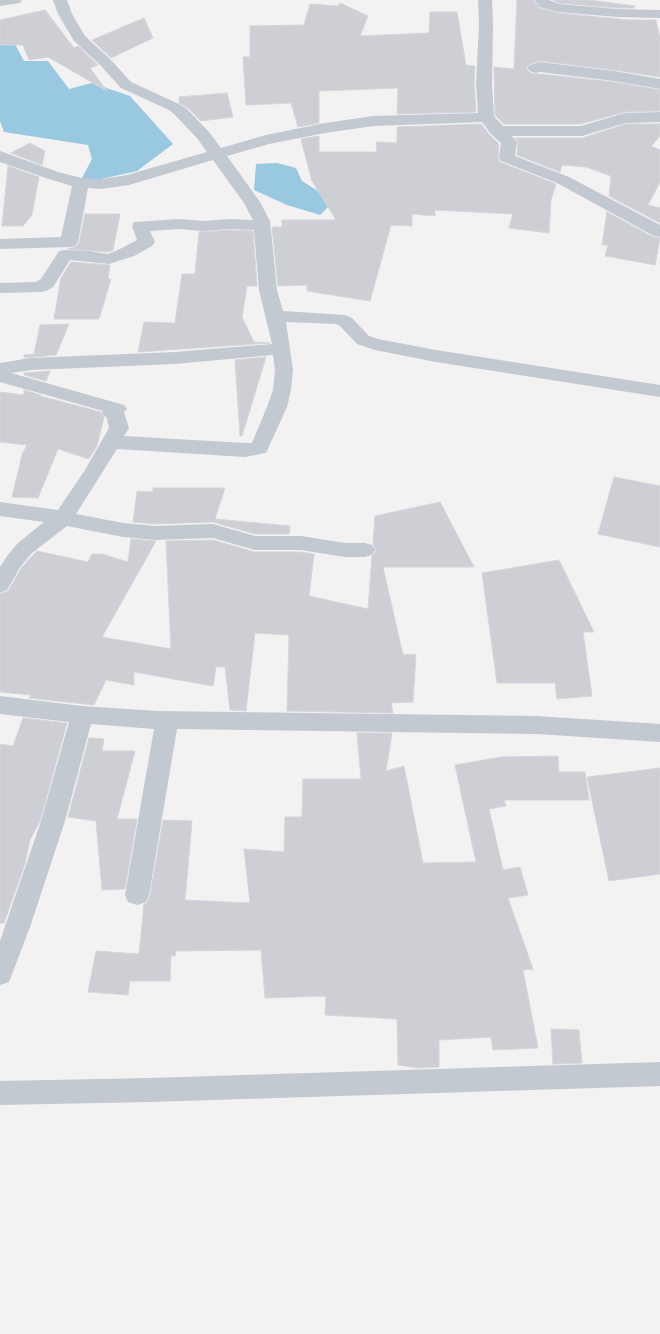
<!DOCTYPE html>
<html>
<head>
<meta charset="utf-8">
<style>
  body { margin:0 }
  canvas { display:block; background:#f3f1f1 }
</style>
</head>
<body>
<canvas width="660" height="1334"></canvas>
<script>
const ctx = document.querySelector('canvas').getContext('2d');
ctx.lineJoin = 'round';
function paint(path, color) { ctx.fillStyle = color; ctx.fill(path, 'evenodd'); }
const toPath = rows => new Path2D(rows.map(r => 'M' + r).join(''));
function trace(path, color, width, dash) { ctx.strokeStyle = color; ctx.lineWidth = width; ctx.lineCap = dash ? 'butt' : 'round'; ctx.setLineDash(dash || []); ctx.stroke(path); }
const water = toPath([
  [9,33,24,61,48,61,69,89,92,83,130,96,173,144,137,171,92,181,82,178,92,159,88,145,4,132,0,121,0,34],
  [277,163,296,168,302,181,334,201,320,215,287,205,254,190,256,164]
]);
const building = toPath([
  [517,0,534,0,539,8,559,13,629,20,656,20,660,38,660,77,614,70,540,61,530,64,526,68,529,72,534,74,540,74,614,82,660,90,660,111,625,112,581,124,504,124,495,115,494,67,514,69,517,0],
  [553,0,589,0,635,6,634,8,617,8,559,3,553,0],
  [340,3,368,16,360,36,429,33,430,12,457,12,466,65,475,66,474,84,476,112,397,114,398,88,319,91,319,123,298,127,291,103,246,105,243,57,250,57,250,26,304,25,310,4,338,6,340,3],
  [45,10,74,48,78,46,98,65,90,68,107,91,48,57,29,60,23,45,0,45,0,20,45,10],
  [144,18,153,38,111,58,92,40,144,18],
  [227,93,233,117,201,121,188,108,179,103,179,97,227,93],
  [481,124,490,135,499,144,498,158,500,162,556,184,551,200,549,233,509,228,513,214,435,210,435,216,412,214,412,226,391,225,370,301,307,291,307,285,278,286,272,227,282,227,282,220,336,220,312,181,301,139,319,136,319,152,377,152,376,142,397,143,397,127,481,124],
  [626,124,660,124,660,136,651,146,660,150,660,182,648,205,660,208,660,223,609,196,611,176,586,167,562,165,560,172,517,155,518,142,515,138,582,138,626,124],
  [30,143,45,151,42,165,11,153,30,143],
  [8,166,39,177,32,215,23,226,2,226,8,166],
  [607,212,653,237,660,238,655,265,605,256,608,245,602,245,607,212],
  [85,214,120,214,113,250,108,252,67,249,75,247,79,243,85,214],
  [230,230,253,231,257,286,247,286,242,317,254,342,270,343,138,352,144,322,175,323,182,274,195,274,199,232,230,230],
  [71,262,110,265,108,279,111,279,99,319,54,319,61,278,71,262],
  [69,324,56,355,24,358,24,355,34,354,40,325,69,324],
  [266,357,242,436,240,436,235,360,266,357],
  [50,371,46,381,24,375,24,373,50,371],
  [24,390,41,395,40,396,101,412,104,417,97,446,89,459,58,449,38,498,12,497,22,455,27,445,0,442,0,392,24,395,24,390],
  [614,477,660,486,660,547,598,534,614,477],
  [153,488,225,488,215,519,290,526,289,534,255,534,213,522,155,524,133,522,137,491,153,492,153,488],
  [440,502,474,567,383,567,403,655,416,654,413,702,391,703,393,713,287,711,289,635,255,633,246,711,230,710,225,667,216,667,213,686,134,672,134,685,106,680,94,705,29,698,31,695,0,692,0,594,8,591,22,567,37,551,88,562,92,554,102,554,128,562,131,539,156,541,102,637,171,649,166,541,213,540,255,552,301,552,314,554,309,596,368,609,372,556,376,551,373,544,375,516,440,502],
  [559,560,594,632,583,632,592,696,557,699,555,683,497,683,482,573,559,560],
  [23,718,67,723,40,821,30,840,25,864,4,923,0,923,0,744,13,746,23,718],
  [357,733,392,733,386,771,404,766,423,863,476,862,455,765,501,757,558,756,559,772,585,772,589,800,504,800,506,806,489,809,503,870,520,867,528,895,508,898,533,969,523,970,538,1048,493,1050,491,1037,439,1040,439,1067,419,1068,398,1065,397,1019,325,1015,326,996,265,998,261,950,176,951,175,956,171,956,170,981,130,981,128,995,88,992,96,951,139,954,144,904,147,903,150,895,163,820,192,821,185,900,250,903,244,849,284,852,285,817,302,817,303,779,361,779,357,733],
  [89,738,104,739,102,751,135,751,117,819,137,819,125,889,102,890,96,821,68,817,89,738],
  [660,768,660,874,609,881,587,777,660,768],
  [551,1029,579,1030,582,1063,553,1064,551,1029]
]);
const minor = toPath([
  [0,0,22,0,20,3,0,6,0,0],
  [53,0,67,0,72,14,85,36,110,59,131,82,179,104,187,109,209,132,221,148,266,135,325,123,373,116,478,113,476,84,479,24,478,0,492,0,493,24,492,84,494,116,503,126,581,126,625,113,660,112,660,122,626,123,582,136,512,136,517,142,515,156,569,177,660,225,660,237,654,236,557,183,501,161,499,158,501,143,491,134,482,122,373,126,325,133,269,144,227,156,260,202,270,221,277,290,283,311,345,315,352,318,369,336,378,339,436,350,660,385,660,397,436,362,375,350,357,344,340,326,336,324,286,322,293,370,291,390,287,407,266,453,245,457,117,449,76,514,123,523,155,526,213,524,255,536,301,536,345,543,365,543,372,545,375,550,372,555,365,557,345,557,301,550,255,550,213,538,155,540,123,537,67,526,32,553,21,566,7,590,0,593,0,567,7,556,18,543,44,522,0,516,0,502,58,510,85,470,109,428,107,418,102,413,103,411,0,382,0,363,31,358,175,352,272,344,259,290,254,230,230,229,203,231,179,229,150,231,155,242,152,246,134,256,109,264,70,260,53,287,46,291,40,292,0,293,0,283,36,282,41,279,59,251,65,250,88,251,108,254,122,248,137,240,132,226,134,222,179,219,203,221,230,219,253,220,244,203,213,160,129,185,102,189,88,188,78,242,75,246,69,247,0,249,0,239,61,237,72,186,46,178,0,162,0,151,58,172,82,178,102,179,127,175,207,152,197,138,175,115,169,110,121,88,100,65,74,41,58,14,53,0],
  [273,355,275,370,273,390,267,407,252,443,245,443,124,436,129,428,124,412,127,409,124,405,11,373,31,370,175,364,273,355],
  [535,0,549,0,559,4,617,9,660,10,660,18,617,17,559,12,539,7,535,0],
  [540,62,614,71,660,79,660,89,614,81,540,72,535,73,530,71,527,68,530,65,540,62],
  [0,696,82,706,158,711,537,716,660,724,660,742,537,734,177,729,149,895,146,902,137,905,128,902,125,895,154,729,91,724,65,821,30,927,9,982,0,985,0,941,41,821,69,722,0,714,0,696],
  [660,1062,660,1086,149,1102,0,1105,0,1081,149,1078,660,1062]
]);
paint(water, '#98c9e1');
paint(building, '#cecfd4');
trace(building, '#d5d6db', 1);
paint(minor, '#c3c9d0');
</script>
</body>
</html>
